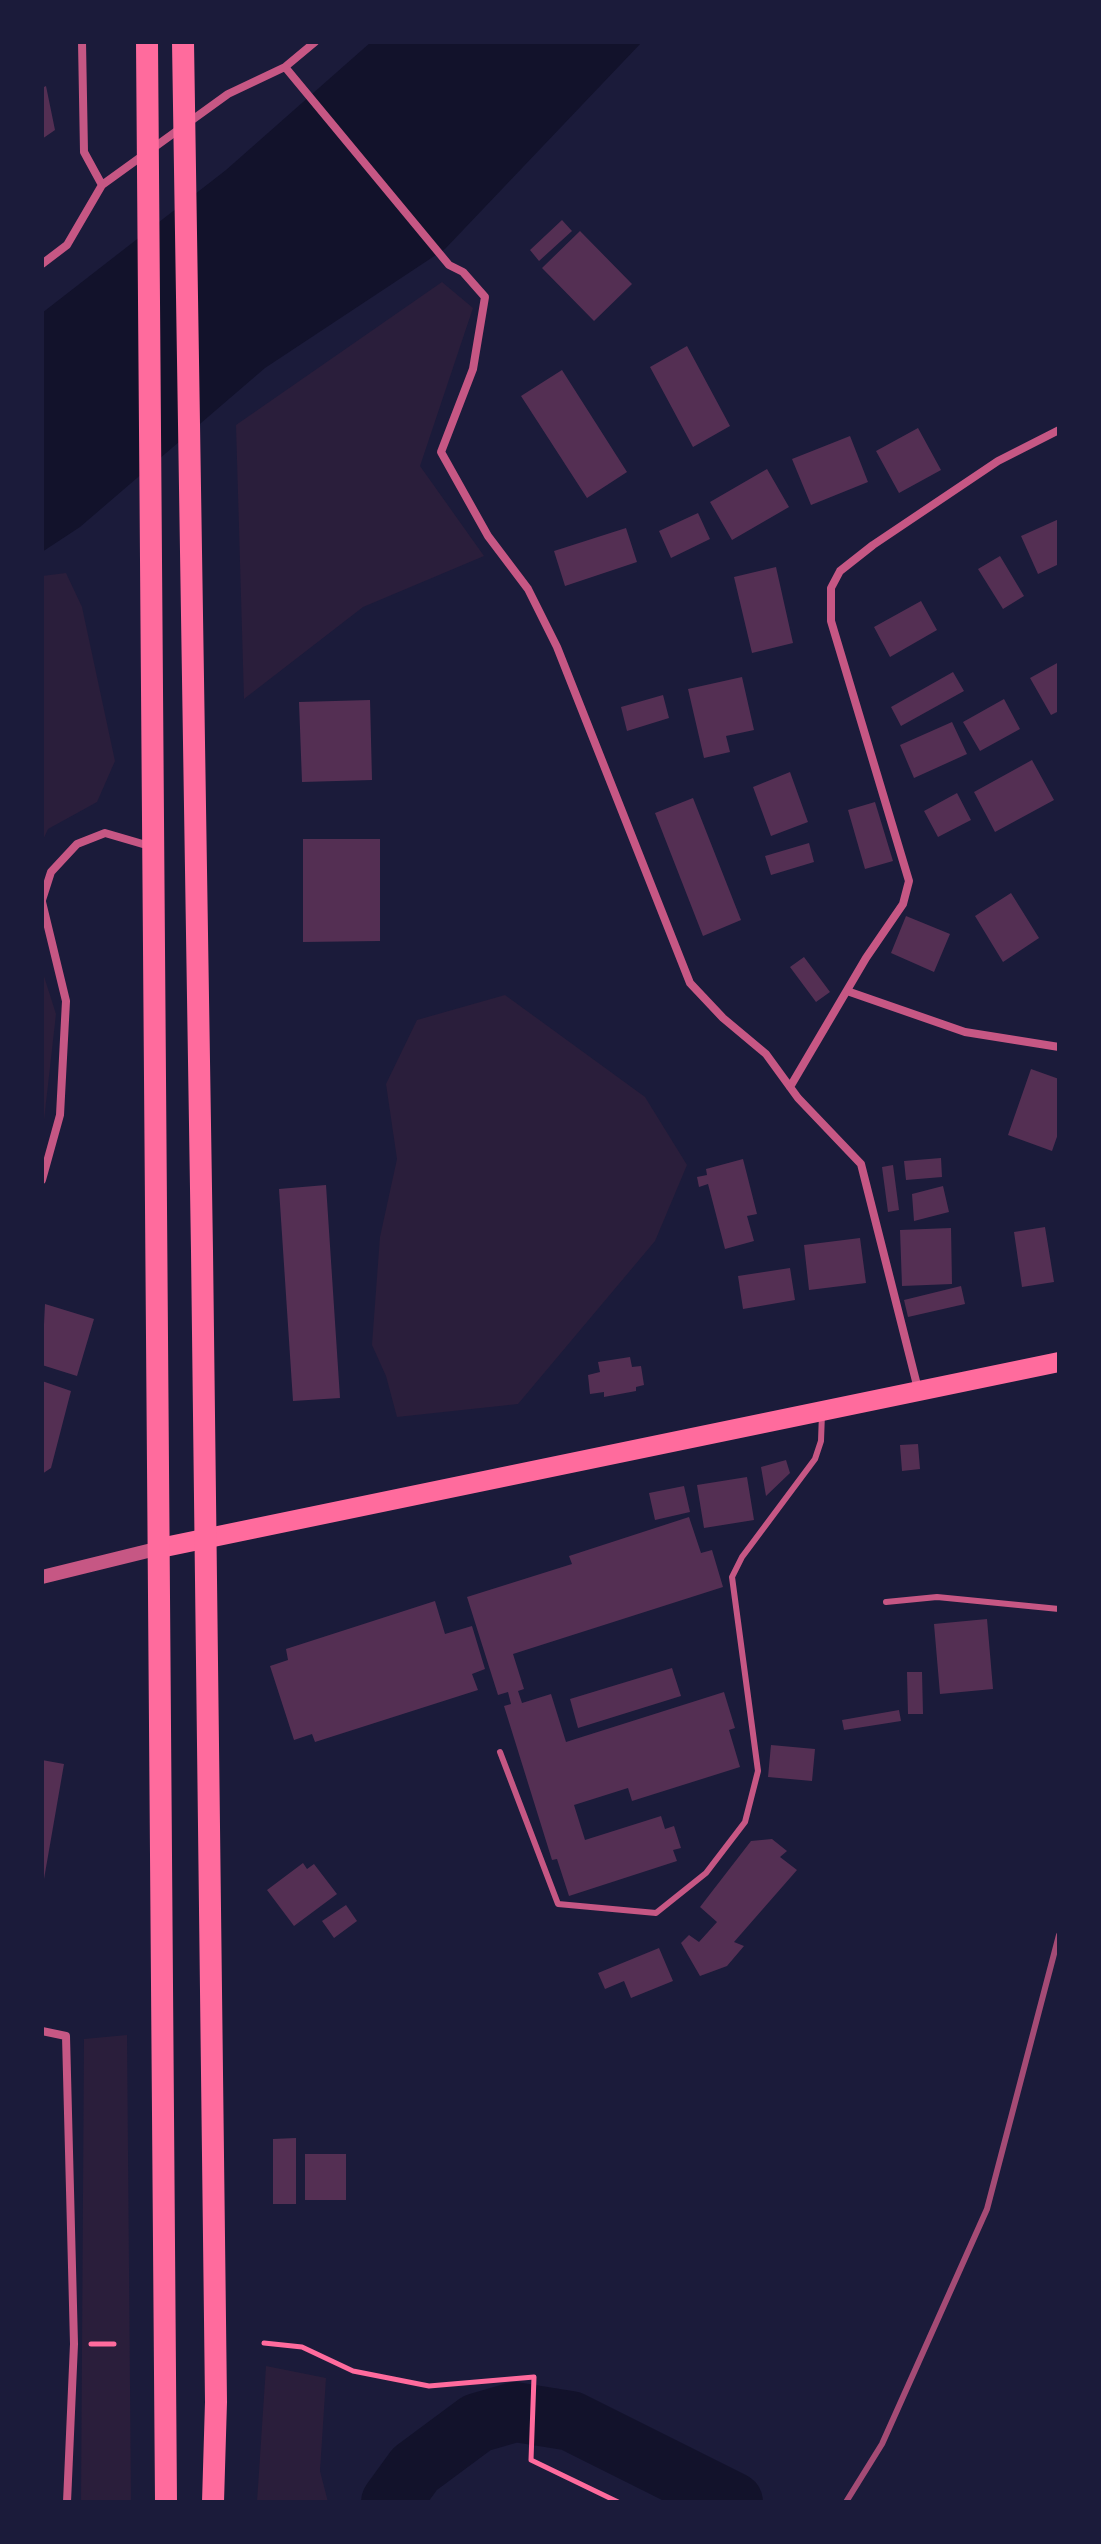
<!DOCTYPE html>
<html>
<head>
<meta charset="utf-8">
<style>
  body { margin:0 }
  #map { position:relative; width:1101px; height:2544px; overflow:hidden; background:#1b1b3a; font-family:Karla,sans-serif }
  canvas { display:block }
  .frame { position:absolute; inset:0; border:44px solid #1b1b3a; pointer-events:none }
</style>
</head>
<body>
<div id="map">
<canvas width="1101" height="2544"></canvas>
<div class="frame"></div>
</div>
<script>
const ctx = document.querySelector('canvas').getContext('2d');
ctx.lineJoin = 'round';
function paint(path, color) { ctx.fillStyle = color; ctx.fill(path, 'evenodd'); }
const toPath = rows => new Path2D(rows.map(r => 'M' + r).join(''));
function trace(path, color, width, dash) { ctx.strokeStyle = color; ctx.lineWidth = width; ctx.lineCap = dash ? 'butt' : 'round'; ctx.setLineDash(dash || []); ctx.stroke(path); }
const green = toPath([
  [442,282,473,308,420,466,484,556,363,607,244,699,236,425],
  [66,573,82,607,115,761,97,802,48,829,42,842,42,576],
  [42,970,56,1014,42,1138],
  [505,995,645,1097,687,1165,655,1241,518,1404,397,1417,386,1376,372,1345,380,1237,397,1159,386,1084,417,1020],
  [127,2035,131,2502,81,2502,84,2039],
  [266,2366,326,2378,320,2471,328,2502,257,2502]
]);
const water = toPath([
  [371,42,642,42,445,249,265,368,80,527,42,552,42,313,226,170]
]);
const river = toPath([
  [391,2502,415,2469,477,2423,515,2412,571,2421,733,2502]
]);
const building = toPath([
  [46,86,55,130,42,139,42,88],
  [562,220,572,231,539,261,530,250],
  [580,231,632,284,594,321,542,268],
  [687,346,730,426,693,447,650,367],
  [562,370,627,472,587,498,521,396],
  [918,428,941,470,899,493,876,451],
  [850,436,868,482,811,505,792,459],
  [767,469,789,507,732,540,710,502],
  [698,513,710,539,671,558,659,531],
  [1059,519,1059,564,1038,574,1021,536],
  [626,528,637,562,565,586,554,551],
  [1000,556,1024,596,1003,609,978,569],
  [776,567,793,643,752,653,734,577],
  [921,601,937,630,890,657,874,627],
  [1059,662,1059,711,1051,715,1030,678],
  [953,672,964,691,901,726,891,707],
  [742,677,754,730,726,736,730,752,704,758,688,689],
  [663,695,669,718,627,731,621,707],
  [1004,699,1020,729,980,751,963,722],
  [370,700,372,780,302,782,299,702],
  [952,722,967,754,914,778,900,745],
  [1032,760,1054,800,995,832,974,792],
  [790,772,808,822,771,836,753,787],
  [957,793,971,820,938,837,924,811],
  [693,798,741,920,703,936,655,813],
  [875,802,893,861,865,869,848,810],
  [303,839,380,839,380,941,303,942],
  [809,843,814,862,771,875,765,856],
  [1011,893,1039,938,1003,962,975,916],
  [906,916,950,934,934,972,891,953],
  [804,957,830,992,816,1002,790,967],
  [1031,1069,1059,1079,1059,1131,1052,1151,1008,1135],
  [941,1158,942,1177,906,1180,904,1161],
  [743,1159,757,1214,747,1216,754,1241,725,1249,708,1184,699,1187,697,1177,707,1175,706,1169],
  [893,1165,899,1210,888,1212,882,1167],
  [326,1185,340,1398,293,1401,279,1189],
  [943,1186,949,1212,914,1221,912,1194],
  [1045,1227,1054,1282,1022,1287,1014,1232],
  [951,1228,952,1284,902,1286,900,1230],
  [860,1238,866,1283,809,1290,804,1245],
  [790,1268,795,1300,743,1309,738,1276],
  [961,1286,965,1304,908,1317,904,1300],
  [45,1304,94,1319,77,1376,42,1365],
  [630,1357,632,1367,641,1366,644,1385,636,1387,636,1391,604,1397,604,1392,590,1394,588,1375,600,1372,598,1362],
  [42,1381,71,1391,51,1468,42,1474],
  [918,1444,920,1469,902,1471,900,1445],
  [786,1460,790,1473,766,1496,761,1467],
  [747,1477,754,1520,704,1528,697,1485],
  [684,1486,690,1512,655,1520,649,1493],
  [689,1517,701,1553,712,1550,723,1587,513,1654,524,1689,518,1691,522,1703,551,1694,566,1742,724,1692,735,1728,729,1730,740,1767,632,1801,628,1788,574,1805,585,1840,661,1816,665,1829,674,1826,681,1848,673,1850,677,1861,569,1896,557,1859,552,1860,504,1706,511,1704,508,1692,498,1695,467,1597,572,1564,569,1556],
  [435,1601,445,1634,472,1626,485,1669,472,1674,478,1690,315,1742,312,1734,294,1740,270,1666,288,1660,286,1649],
  [987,1619,993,1689,940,1694,934,1624],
  [672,1668,681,1696,578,1728,570,1699],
  [907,1672,922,1672,923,1714,908,1714],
  [899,1710,901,1721,844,1730,842,1720],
  [771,1745,815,1749,812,1781,768,1777],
  [42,1760,64,1764,44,1879,42,1879],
  [772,1839,787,1851,780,1857,797,1870,734,1942,744,1946,727,1966,700,1976,681,1943,689,1935,699,1942,717,1922,700,1907,751,1841],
  [303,1863,307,1869,314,1864,337,1894,294,1926,267,1890],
  [346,1905,357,1921,334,1938,322,1921],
  [659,1948,673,1981,631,1998,624,1981,605,1989,598,1973],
  [296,2138,296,2204,273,2204,273,2139],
  [305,2154,346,2154,346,2200,305,2200]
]);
const path = toPath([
  [264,2343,302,2347,353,2371,429,2386,534,2377,531,2460,618,2502],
  [91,2344,114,2344]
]);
const service = toPath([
  [886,1602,937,1597,1059,1609],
  [500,1752,558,1904,656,1913,706,1873,745,1822,758,1771,732,1577,742,1557,815,1459,821,1441,822,1413]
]);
const minor = toPath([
  [82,42,84,152,102,185],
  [285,67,449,265,463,272,485,297,473,369,441,452,488,536,528,589,557,647,690,983,723,1018,766,1054,798,1098,861,1164,918,1389],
  [42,264,67,245,102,185,228,94,285,67,315,42],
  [42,900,51,872,77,844,105,833,153,847],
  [42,902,66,1001,60,1115,42,1180],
  [847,991,965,1032,1059,1047],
  [790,1087,866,958,903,904,909,881,831,621,831,588,840,571,873,545,998,461,1059,430],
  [42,2031,66,2036,74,2344,67,2502]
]);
const tertiary = toPath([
  [42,1577,160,1548]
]);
const primary = toPath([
  [160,1548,1059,1362]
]);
const trunk = toPath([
  [147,42,166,2502],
  [183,42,202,1251,216,2402,213,2502]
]);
const rail = toPath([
  [846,2502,882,2444,987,2209,1059,1935]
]);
paint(green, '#2a1e3b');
paint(water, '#12122b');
trace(river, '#12122b', 60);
paint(building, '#542f53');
trace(path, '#ff6b9d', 5);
trace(service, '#c65784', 6);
trace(minor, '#c65784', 8);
trace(tertiary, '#c65784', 14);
trace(primary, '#ff6b9d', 20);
trace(trunk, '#ff6b9d', 22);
trace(rail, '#a44b75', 6);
</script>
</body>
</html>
